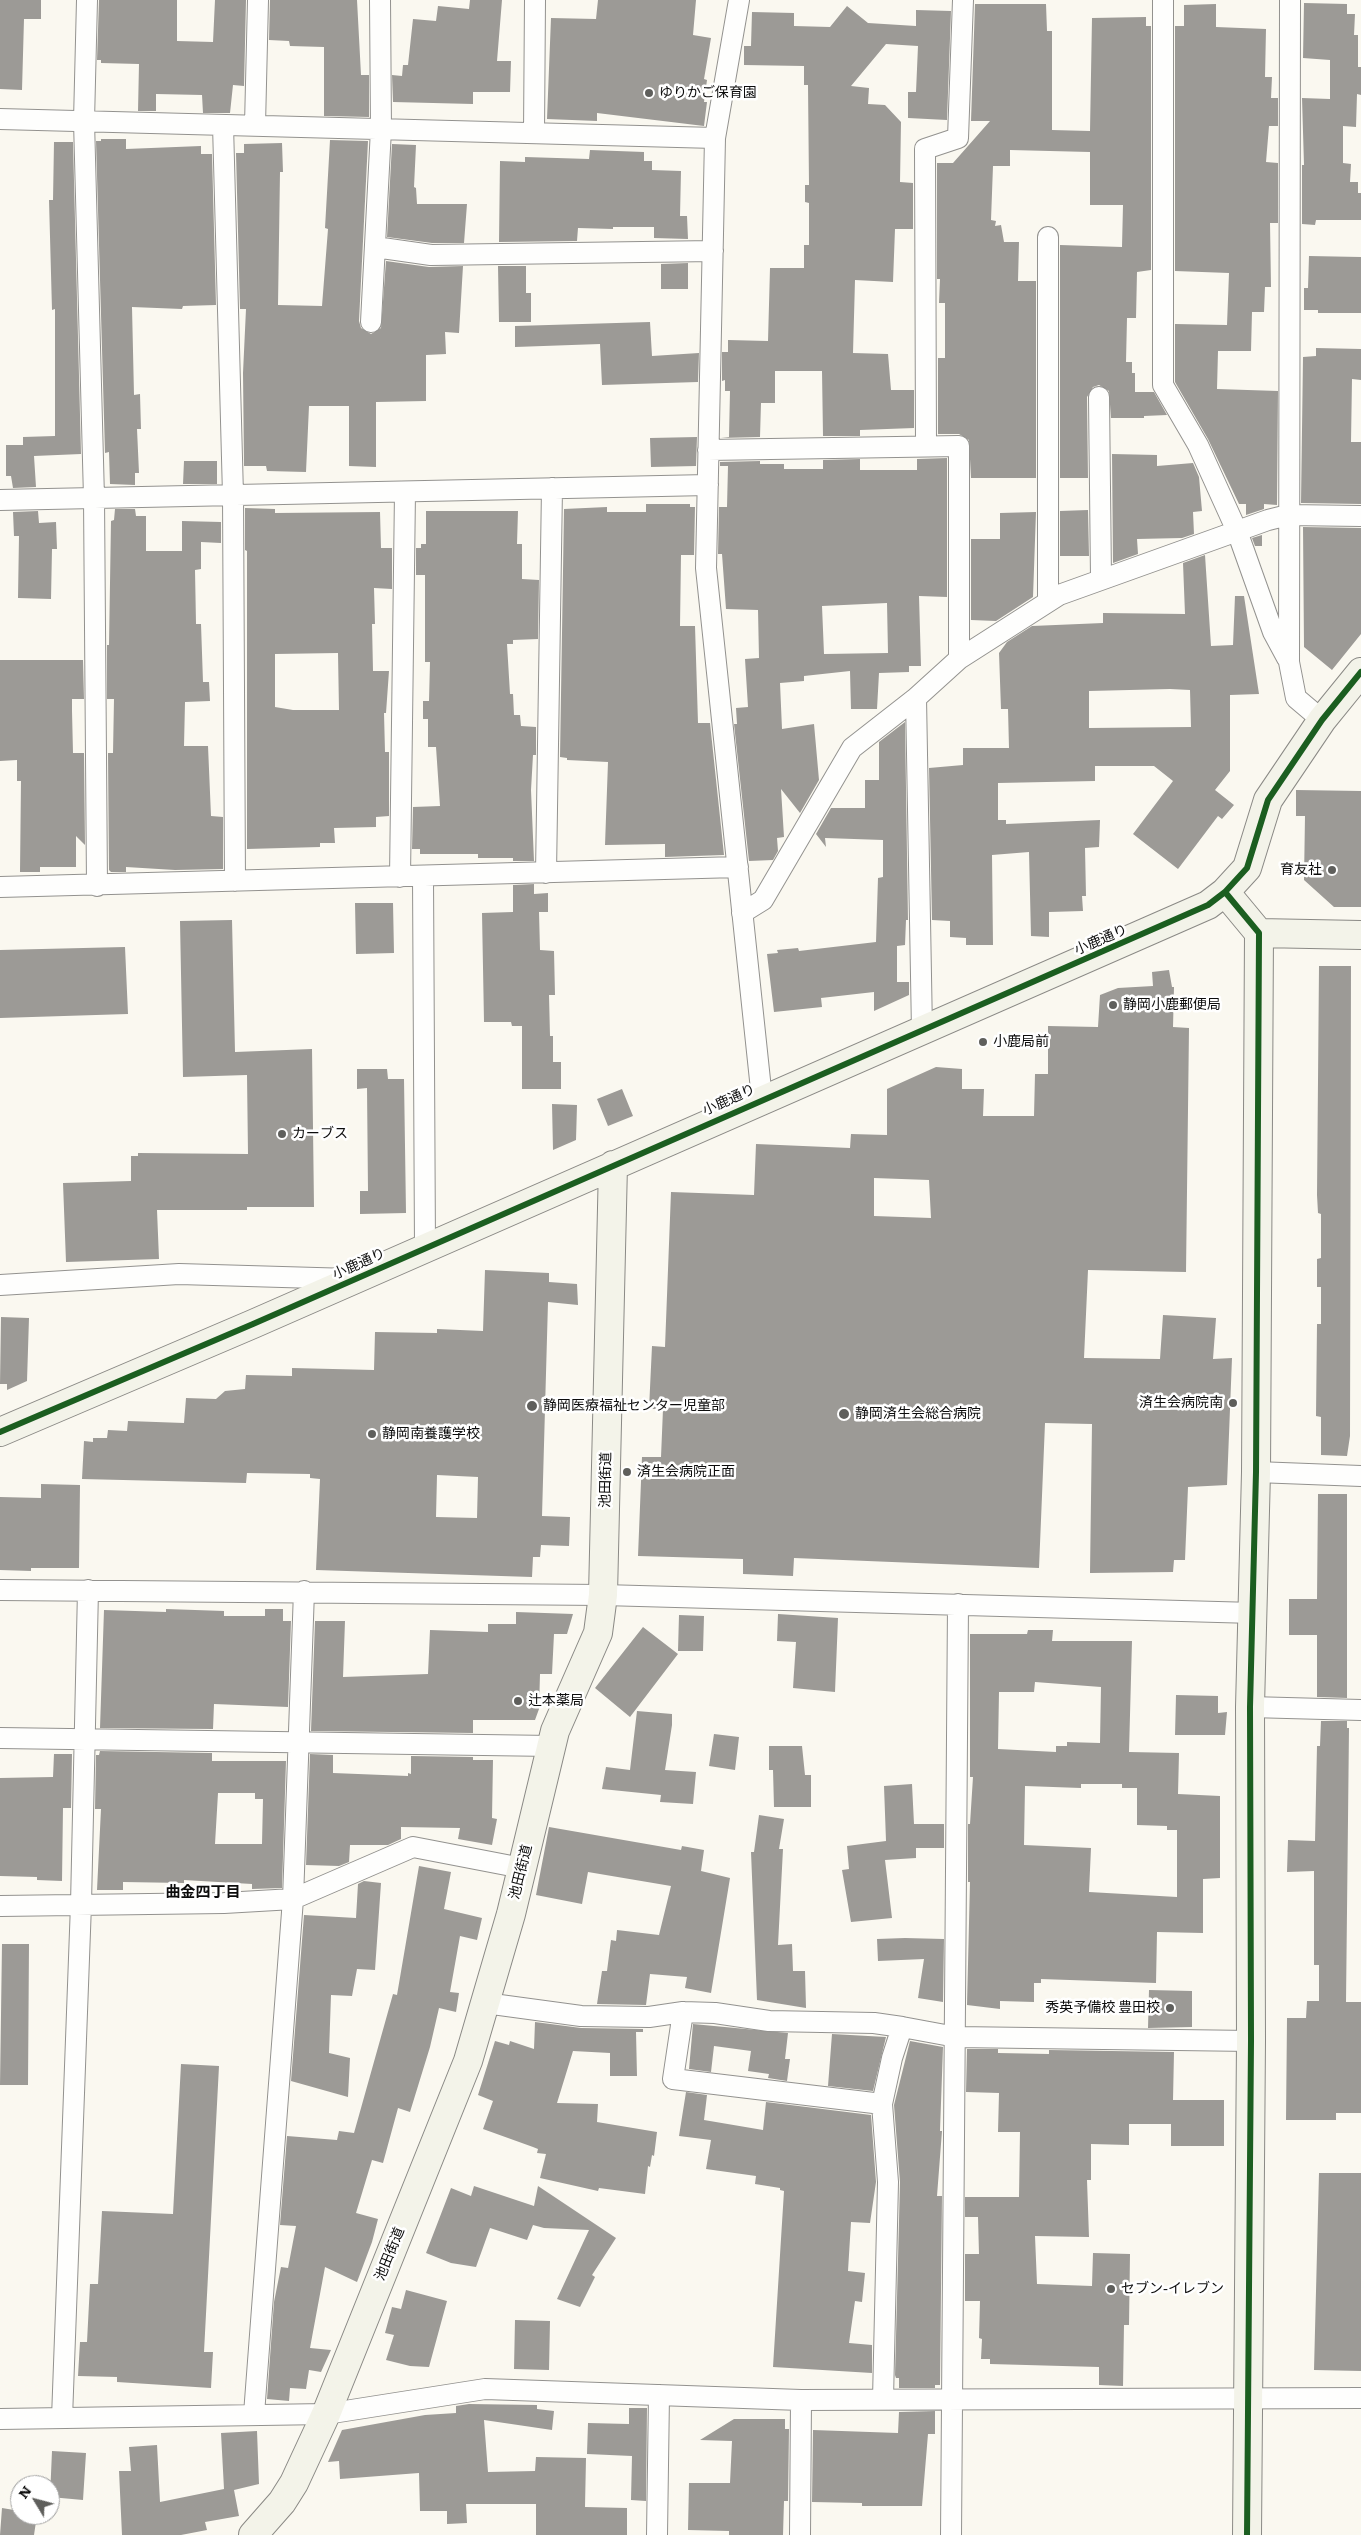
<!DOCTYPE html>
<html>
<head>
<meta charset="utf-8">
<style>
	body { margin:0 }
	#map { position:relative; width:1361px; height:2535px; overflow:hidden; background:#faf8f0; font-family:Literata,serif }
	canvas { display:block }
	.north { position:absolute; left:10px; top:2475px; width:50px; height:50px; box-sizing:border-box; background:#fff; border:1px solid #9e9e9e; border-radius:50%; rotate:307deg; font-size:14px; font-weight:700; line-height:20px; text-align:center; color:#0c0c0c }
	.north::after { content:''; display:block; margin:auto; width:18px; height:22px; background:#5f5f5c; clip-path:polygon(50% 0,100% 100%,50% 72%,0 100%) }
</style>
</head>
<body>
<div id="map">
<canvas width="1361" height="2535"></canvas>
<div class="north">N</div>
</div>
<script>
const g = document.querySelector('canvas').getContext('2d');
g.lineJoin = 'round';
function paint(path, color) { g.fillStyle = color; g.fill(path, 'evenodd'); }
const poly = rows => new Path2D(rows.map(r => 'M' + r).join(''));
function trace(path, color, width, dash) { g.strokeStyle = color; g.lineWidth = width; g.lineCap = dash ? 'butt' : 'round'; g.setLineDash(dash || []); g.stroke(path); }
function drawText(font, color, halo, rows, align = 'center') {
  g.font = font + ' Literata,"Noto Sans JP",serif'; g.lineWidth = 5; g.setLineDash([]); g.textBaseline = 'middle'; g.strokeStyle = halo; g.fillStyle = color; for (const [text, x, y, turn = 0] of rows) {
    g.save(); g.translate(x, y); g.rotate((+turn || 0) * Math.PI / 180); g.textAlign = isNaN(turn) ? turn : align; if (halo) g.strokeText(text, 0, 0); g.fillText(text, 0, 0); g.restore();
  }
}
const building = poly([
	[0,0,41,0,41,19,24,19,22,90,0,89],
	[99,0,177,0,177,41,213,42,215,0,246,0,244,86,233,85,230,113,203,113,202,95,156,94,156,111,138,111,139,64,101,63,101,60,97,60],
	[270,0,357,0,361,75,369,75,369,117,324,116,324,47,290,46,289,41,269,40],
	[470,0,502,0,497,61,511,61,510,92,473,92,473,104,393,102,392,75,402,76,403,65,408,65,413,19,436,21,438,6,469,9],
	[598,0,696,0,693,35,711,38,704,79,707,80,704,102,707,102,704,126,597,113,597,121,547,119,551,18,596,19],
	[1304,3,1347,4,1347,14,1355,14,1354,35,1358,35,1358,67,1361,67,1361,95,1357,94,1356,127,1343,126,1343,163,1351,164,1350,182,1358,182,1358,193,1361,193,1361,220,1316,220,1315,225,1302,224,1302,165,1304,165,1302,98,1330,99,1330,60,1303,58],
	[975,4,1046,4,1047,31,1052,31,1052,130,1090,131,1092,18,1146,17,1146,26,1151,26,1151,270,1137,272,1136,318,1127,318,1126,362,1132,362,1132,373,1135,373,1135,392,1154,392,1167,415,1144,416,1144,418,1111,418,1109,391,1099,385,1093,387,1087,397,1088,478,1060,478,1060,245,1122,247,1123,205,1090,205,1090,152,1010,150,1010,166,993,166,991,220,996,221,995,226,1001,225,1004,242,1019,242,1018,281,1036,281,1036,478,971,478,969,440,959,434,938,434,938,358,945,358,945,303,939,303,940,279,937,279,937,163,953,163,990,121,971,121],
	[1216,4,1216,27,1266,29,1265,77,1272,77,1271,98,1278,98,1278,126,1269,126,1266,162,1278,163,1278,223,1270,223,1271,287,1265,287,1264,312,1252,312,1251,351,1218,351,1217,389,1278,391,1277,505,1264,504,1264,509,1246,515,1246,504,1239,504,1208,439,1175,382,1175,324,1227,325,1229,273,1175,271,1175,26,1184,26,1184,5],
	[847,6,868,23,916,26,916,10,951,11,947,120,908,118,908,92,916,92,918,46,886,44,851,86,869,88,868,104,885,105,901,122,900,182,913,183,913,229,895,229,893,282,855,280,853,353,888,354,891,390,914,390,914,428,860,430,860,436,823,436,822,371,775,371,775,403,761,403,760,437,721,438,729,437,730,391,725,391,725,380,722,381,722,352,728,352,728,340,768,341,770,268,804,268,804,245,809,245,809,203,805,202,805,185,809,185,808,85,804,85,804,66,744,65,744,46,751,46,752,12,794,13,794,26,830,27],
	[101,139,126,139,126,149,201,146,201,154,212,154,216,305,183,306,182,309,132,307,134,395,140,394,141,429,137,429,139,473,135,473,135,485,110,484,109,452,105,453,96,141,101,141],
	[330,140,368,141,359,321,361,328,371,334,381,328,386,261,429,267,463,266,459,333,445,332,446,354,426,355,426,401,376,402,376,467,349,466,349,406,309,406,306,472,267,471,266,466,244,466,243,373,246,309,240,309,236,153,244,153,244,144,282,143,283,172,280,172,278,305,322,306,328,229,325,228],
	[54,142,73,142,81,454,34,456,36,487,13,488,11,476,6,476,6,445,23,445,23,437,55,436,55,309,52,310,49,200,53,200],
	[392,144,416,145,414,187,416,188,417,204,467,204,464,243,432,243,387,237],
	[590,150,644,152,644,161,652,161,652,170,681,171,680,216,687,216,688,239,654,238,654,227,613,227,613,229,578,228,577,241,499,242,500,161,525,162,525,157,589,159],
	[1309,256,1361,257,1361,313,1318,313,1318,310,1304,310,1304,288,1308,288],
	[688,263,688,289,661,289,661,264],
	[498,266,526,266,526,293,531,293,531,322,499,322],
	[650,322,652,356,699,353,698,382,602,385,600,344,515,347,515,326],
	[1316,348,1361,349,1361,380,1352,379,1351,442,1361,442,1361,504,1301,503,1303,357,1316,356],
	[697,437,696,466,651,467,650,438],
	[1112,454,1157,455,1157,466,1193,463,1199,477,1202,511,1193,512,1194,534,1182,538,1137,539,1138,554,1113,563],
	[947,458,947,597,919,596,921,666,909,666,909,672,879,673,877,709,851,709,850,671,804,676,804,681,780,683,782,729,814,724,819,780,800,813,781,789,784,837,777,838,778,851,773,860,749,861,734,724,737,724,736,708,748,707,745,659,759,658,758,610,726,609,722,554,718,554,719,507,727,507,728,466,720,466,720,462,760,461,760,464,784,464,784,469,823,469,823,460,860,459,860,470,917,470,917,459],
	[887,603,888,653,824,654,822,606],
	[184,461,217,461,217,484,183,484],
	[646,504,690,504,690,507,695,507,694,555,681,555,680,626,695,626,698,723,710,723,724,855,665,857,665,844,605,845,608,762,567,760,567,758,560,757,564,509,607,507,607,512,646,512],
	[245,508,275,509,275,513,380,512,381,548,392,548,392,589,374,588,375,624,372,624,373,671,389,671,386,713,384,713,385,752,389,752,389,816,376,817,376,827,334,828,335,843,320,843,320,847,247,849,247,551,245,550],
	[338,653,339,710,293,710,275,707,275,654],
	[115,509,135,509,136,516,146,516,146,551,182,551,182,521,221,522,221,543,201,542,201,569,195,570,196,624,201,624,203,682,209,682,210,701,185,702,184,746,208,746,211,816,223,817,223,869,175,870,126,867,126,872,111,872,109,870,108,753,113,753,114,699,107,699,107,645,109,645,111,521,114,520],
	[1088,510,1089,556,1060,556,1060,511],
	[38,511,39,523,56,522,57,549,52,549,51,599,18,598,19,536,14,536,13,512],
	[426,511,518,511,517,544,522,544,522,579,539,580,538,639,513,640,513,644,507,644,510,694,513,694,514,715,520,715,521,726,536,727,536,755,533,755,531,790,534,861,513,861,513,858,478,858,478,854,420,854,420,849,412,849,413,807,440,806,436,747,428,747,428,719,423,719,423,701,429,701,430,662,425,662,425,575,416,575,416,548,421,548,421,544,426,544],
	[1036,512,1033,597,996,621,971,620,971,539,1000,539,1000,513],
	[1303,527,1361,528,1361,634,1332,670,1304,647],
	[1262,535,1262,546,1255,546,1252,538],
	[1205,555,1211,646,1233,645,1235,596,1244,596,1259,694,1230,695,1230,771,1215,790,1234,805,1222,819,1218,816,1178,869,1133,834,1173,781,1154,766,1095,766,1095,781,998,783,998,820,1006,820,1006,824,1100,820,1099,847,1085,848,1086,896,1082,896,1083,911,1049,912,1049,937,1031,936,1029,852,992,855,993,945,966,945,966,938,950,937,950,921,932,920,929,768,963,765,963,748,1009,748,1008,709,1001,709,999,653,1007,642,1032,626,1103,623,1103,613,1185,614,1183,563],
	[1170,689,1190,690,1191,727,1089,728,1089,691],
	[0,660,83,660,84,699,72,699,72,711,73,753,84,753,85,845,76,836,76,867,40,867,40,872,20,872,21,781,17,781,17,760,0,761],
	[905,722,908,920,906,920,905,945,897,946,897,982,909,982,909,995,874,1011,874,992,821,998,822,1007,774,1012,767,954,778,953,777,950,798,948,799,951,876,942,878,878,883,877,883,840,825,838,826,847,816,834,831,808,865,808,865,780,879,780,879,742],
	[1296,790,1361,791,1361,907,1334,907,1304,880,1305,816,1296,816],
	[534,884,534,894,548,893,548,912,539,912,540,950,554,951,555,995,549,995,550,1036,553,1036,553,1062,561,1062,561,1089,522,1089,522,1026,512,1026,511,1022,484,1022,482,913,513,912,513,885],
	[355,903,393,903,394,953,356,954],
	[232,920,235,1052,312,1049,314,1207,247,1207,247,1210,157,1210,159,1259,66,1262,63,1183,131,1181,131,1156,138,1156,138,1153,248,1154,247,1075,183,1077,180,921],
	[125,947,128,1014,0,1018,0,950],
	[1319,966,1351,966,1350,1436,1347,1456,1321,1455,1321,1417,1316,1416,1317,1324,1321,1324,1321,1287,1317,1287,1317,1259,1321,1258,1321,1214,1318,1213,1317,1195],
	[1169,970,1172,987,1174,987,1173,1027,1189,1028,1186,1272,1088,1270,1084,1358,1160,1359,1163,1315,1216,1318,1213,1359,1232,1358,1227,1485,1188,1487,1185,1560,1174,1560,1173,1572,1090,1573,1092,1424,1045,1423,1039,1568,794,1558,793,1576,743,1574,743,1559,638,1556,642,1457,661,1457,663,1409,649,1409,652,1346,665,1347,671,1192,754,1195,756,1144,850,1148,851,1134,887,1135,887,1089,936,1067,962,1069,962,1089,984,1089,983,1116,1034,1116,1035,1074,1048,1074,1048,1026,1098,1027,1100,995,1118,988,1153,986,1152,972],
	[874,1178,929,1180,931,1218,874,1216],
	[357,1069,387,1069,388,1079,404,1079,406,1213,360,1214,360,1191,368,1191,367,1088,357,1089],
	[622,1089,633,1116,608,1126,597,1099],
	[552,1104,577,1105,576,1140,553,1150],
	[485,1270,549,1273,549,1282,577,1284,578,1305,548,1302,542,1516,570,1517,569,1546,541,1545,540,1557,533,1557,532,1577,316,1570,320,1479,310,1478,310,1474,247,1473,246,1483,82,1479,84,1441,93,1442,93,1438,107,1438,108,1430,127,1431,128,1421,184,1423,186,1398,216,1399,225,1391,245,1389,246,1375,292,1376,292,1368,374,1370,375,1332,437,1333,437,1329,483,1331],
	[437,1475,478,1477,477,1518,436,1517],
	[1,1317,29,1318,27,1381,7,1390,7,1384,0,1384],
	[41,1484,80,1485,79,1568,31,1568,31,1571,0,1570,0,1497,41,1498],
	[1318,1494,1347,1494,1347,1698,1317,1697,1317,1635,1289,1635,1289,1599,1317,1599],
	[166,1609,224,1611,224,1616,265,1616,265,1609,283,1609,283,1621,291,1621,288,1707,214,1704,213,1729,100,1728,104,1610,166,1612],
	[516,1612,573,1614,567,1634,554,1634,552,1674,540,1674,539,1709,535,1720,473,1720,473,1733,311,1731,315,1621,345,1621,343,1677,428,1674,430,1630,488,1632,488,1624,516,1624],
	[778,1614,838,1618,835,1692,793,1688,796,1642,777,1641],
	[679,1615,704,1616,703,1651,678,1651],
	[643,1627,678,1654,630,1717,595,1688],
	[1028,1630,1053,1630,1052,1641,1132,1641,1129,1752,1179,1753,1178,1794,1220,1796,1220,1878,1203,1879,1203,1933,1157,1932,1156,1983,1041,1979,1041,1983,1034,1983,1034,2002,1000,2001,1000,2009,967,2005,970,1882,968,1882,968,1824,970,1824,973,1777,970,1777,970,1634,1027,1634],
	[1035,1682,1101,1687,1100,1743,1067,1742,1067,1746,1056,1746,1056,1752,998,1749,999,1692,1034,1692],
	[1081,1784,1122,1784,1122,1788,1137,1788,1137,1825,1167,1826,1167,1830,1177,1830,1177,1897,1089,1892,1091,1848,1024,1845,1025,1786,1081,1788],
	[1176,1695,1218,1696,1218,1713,1227,1712,1225,1735,1175,1735],
	[637,1711,672,1714,672,1725,665,1770,696,1772,693,1804,660,1802,661,1795,602,1789,606,1767,630,1770],
	[1321,1721,1347,1721,1347,1728,1349,1728,1346,2002,1361,2002,1361,2113,1336,2113,1336,2120,1286,2120,1287,2018,1306,2018,1307,2001,1319,2001,1319,1965,1314,1965,1314,1871,1287,1872,1288,1840,1315,1841,1317,1746,1320,1746],
	[714,1734,739,1737,735,1770,709,1766],
	[769,1746,802,1746,805,1775,811,1775,811,1807,774,1807,773,1770,769,1770],
	[100,1751,212,1753,212,1761,286,1761,282,1888,252,1889,252,1884,184,1880,184,1883,123,1882,123,1890,97,1890,101,1809,95,1809,96,1755,99,1755],
	[218,1793,255,1793,255,1799,263,1799,262,1844,215,1844],
	[54,1754,72,1754,71,1808,63,1808,62,1881,37,1880,37,1877,0,1876,0,1778,53,1777],
	[310,1754,333,1755,333,1773,408,1776,408,1773,411,1774,411,1756,473,1757,473,1760,493,1760,492,1818,497,1819,492,1845,458,1839,460,1828,401,1827,401,1839,388,1845,350,1845,349,1862,339,1866,306,1865],
	[912,1784,914,1824,944,1824,944,1848,916,1848,916,1858,885,1860,892,1918,851,1922,842,1870,849,1869,847,1846,886,1841,884,1786],
	[759,1815,784,1819,779,1849,783,1849,778,1945,792,1944,793,1971,805,1971,806,2008,757,2000,751,1852,754,1852],
	[549,1827,681,1850,682,1846,704,1850,701,1871,730,1878,711,1993,685,1988,687,1977,650,1974,646,2005,597,2004,602,1971,607,1971,611,1940,616,1941,617,1930,659,1935,671,1886,588,1872,582,1904,536,1895],
	[419,1866,451,1872,444,1909,482,1918,477,1940,460,1936,450,1992,459,1993,456,2012,439,2008,430,2047,410,2112,398,2108,383,2163,372,2160,356,2213,378,2219,372,2242,357,2282,325,2267,310,2348,331,2350,321,2372,309,2370,306,2389,290,2388,289,2401,267,2399,274,2302,281,2267,288,2268,296,2226,280,2225,287,2136,337,2140,339,2131,354,2133,393,1994,397,1995],
	[364,1881,381,1883,375,1970,357,1969,352,1996,331,1995,329,2053,350,2058,348,2097,291,2081,304,1915,356,1918,358,1884],
	[905,1938,944,1939,943,2002,918,1998,924,1959,878,1961,877,1939],
	[2,1944,29,1944,28,2085,0,2085],
	[1149,1990,1192,1991,1192,2027,1148,2028],
	[535,2022,581,2028,643,2029,643,2032,636,2032,637,2076,610,2076,610,2053,573,2051,557,2103,598,2104,597,2122,657,2132,654,2156,652,2155,650,2167,648,2166,645,2194,599,2188,598,2191,540,2178,546,2154,537,2153,538,2149,533,2147,483,2129,493,2101,478,2095,495,2041,509,2045,510,2041,534,2049],
	[693,2024,788,2033,785,2059,790,2059,787,2081,768,2078,769,2074,748,2071,751,2051,714,2046,711,2072,689,2069],
	[832,2034,886,2037,873,2091,828,2086],
	[910,2041,943,2047,940,2131,942,2131,937,2196,942,2196,940,2385,935,2385,935,2388,899,2388,899,2378,896,2378,895,2375,900,2182,894,2105],
	[967,2049,998,2049,998,2053,1049,2054,1049,2050,1174,2052,1173,2100,1224,2100,1224,2146,1171,2146,1171,2124,1129,2124,1129,2145,1091,2144,1091,2180,1087,2180,1089,2237,1035,2236,1037,2284,1092,2286,1093,2253,1130,2254,1129,2325,1124,2325,1123,2386,1099,2385,1099,2367,990,2364,990,2359,981,2359,982,2339,979,2338,980,2301,965,2301,965,2254,979,2254,978,2217,965,2217,965,2197,1019,2197,1020,2132,998,2132,999,2093,966,2092],
	[181,2064,219,2066,204,2352,213,2352,211,2388,117,2382,117,2377,78,2376,80,2342,87,2342,90,2284,98,2284,102,2211,173,2214],
	[686,2092,707,2095,704,2120,763,2130,766,2102,871,2115,876,2182,870,2223,851,2222,848,2271,865,2273,862,2302,855,2301,849,2343,872,2345,872,2373,773,2367,784,2191,780,2190,780,2188,755,2184,756,2176,706,2169,711,2140,679,2136],
	[1319,2173,1361,2173,1361,2371,1314,2370],
	[474,2186,534,2206,538,2186,616,2238,592,2275,595,2277,580,2307,557,2299,589,2230,544,2228,533,2225,527,2240,490,2228,476,2267,451,2263,426,2253,451,2188,471,2196],
	[406,2290,447,2301,429,2367,410,2366,386,2360,394,2335,385,2333,392,2307,401,2309],
	[515,2320,550,2321,549,2370,514,2369],
	[469,2404,537,2405,537,2409,554,2411,552,2430,484,2420,488,2472,535,2471,536,2457,586,2458,585,2507,627,2508,627,2535,536,2535,536,2504,466,2504,467,2523,447,2524,447,2511,420,2511,419,2473,340,2479,339,2461,328,2462,342,2430,425,2415,456,2413,456,2406],
	[629,2408,647,2408,646,2501,631,2500,632,2456,587,2454,588,2423,629,2424],
	[935,2411,935,2434,928,2434,922,2506,862,2506,862,2503,812,2502,813,2430,898,2433,899,2412],
	[734,2419,785,2419,785,2429,789,2429,788,2501,784,2501,783,2535,729,2535,729,2531,688,2530,689,2483,730,2483,732,2441,700,2440],
	[257,2431,259,2484,234,2490,239,2516,205,2522,207,2530,181,2535,122,2535,119,2471,131,2471,129,2447,157,2445,160,2502,224,2489,221,2433],
	[52,2451,86,2453,83,2500,50,2497],
	[2,2508,20,2511,20,2515,37,2515,34,2535,0,2535]
]);
const street = poly([
	[87,0,84,121,94,498,97,886],
	[739,0,715,138,706,568,762,1099],
	[1163,0,1163,385,1198,445,1237,531,1273,632,1287,658],
	[1290,0,1289,662,1296,698,1322,720],
	[0,119,715,138],
	[223,125,233,495,235,881],
	[255,125,258,0],
	[534,133,535,0],
	[1048,237,1048,602],
	[375,247,431,255,713,251],
	[371,322,381,129,380,0],
	[1099,397,1101,579],
	[926,445,925,149,958,138,963,0],
	[708,450,959,446,959,659],
	[0,500,708,485],
	[916,698,922,1031],
	[546,873,552,488],
	[400,877,405,492],
	[423,877,425,1248],
	[0,887,738,867],
	[742,913,763,900,852,748,916,698,959,659,1059,595,1268,520,1288,515,1361,516],
	[0,1285,179,1274,351,1279],
	[1256,1472,1361,1476],
	[0,1590,603,1595,1254,1613],
	[1250,1707,1361,1710],
	[0,1738,552,1746],
	[0,1906,224,1903,293,1899,413,1847,522,1868],
	[485,2003,581,2016,649,2017,683,2012,715,2013,769,2021,874,2023,902,2027],
	[683,2012,673,2079,882,2104],
	[883,2399,888,2182,882,2104,892,2058,902,2027,956,2037,1251,2041],
	[254,2414,293,1899,304,1591],
	[62,2418,81,1904,88,1590],
	[0,2419,326,2414,485,2389,801,2400,1361,2398],
	[657,2535,659,2395],
	[800,2535,801,2400],
	[951,2535,958,1604]
]);
const secondary = poly([
	[1225,892,1259,933,1256,1472,1250,1707,1251,2041,1247,2535],
	[1259,933,1361,935],
	[0,1432,253,1324,1208,905,1225,892,1247,868,1268,800,1322,720,1361,672],
	[253,2535,282,2502,294,2483,326,2414,468,2061,511,1914,555,1731,598,1633,603,1595,613,1165]
]);
const cycleway = poly([
	[1225,892,1259,933,1256,1472,1250,1707,1251,2041,1247,2535],
	[0,1432,253,1324,1208,905,1225,892,1247,868,1268,800,1322,720,1361,672]
]);
const markers = [
	[649,93,5,"#5f5f5c"],
	[1332,870,5,"#5f5f5c"],
	[1113,1005,5,"#5f5f5c"],
	[983,1042,5,"#5f5f5c"],
	[282,1134,5,"#5f5f5c"],
	[1233,1403,5,"#5f5f5c"],
	[532,1406,6,"#5f5f5c"],
	[844,1414,6,"#5f5f5c"],
	[372,1434,5,"#5f5f5c"],
	[627,1472,5,"#5f5f5c"],
	[518,1701,5,"#5f5f5c"],
	[1170,2008,5,"#5f5f5c"],
	[1111,2289,5,"#5f5f5c"]
];
const poiNames = [
	["ゆりかご保育園",659,93],
	["育友社",1322,870,"right"],
	["静岡小鹿郵便局",1123,1005],
	["小鹿局前",993,1042],
	["カーブス",292,1134],
	["済生会病院南",1223,1403,"right"],
	["静岡医療福祉センター児童部",543,1406],
	["静岡済生会総合病院",855,1414],
	["静岡南養護学校",382,1434],
	["済生会病院正面",637,1472],
	["辻本薬局",528,1701],
	["秀英予備校 豊田校",1160,2008,"right"],
	["セブン-イレブン",1121,2289]
];
const streetNames = [
	["小鹿通り",1101,940,-23],
	["小鹿通り",729,1100,-24],
	["小鹿通り",359,1264,-24],
	["池田街道",606,1480,-89],
	["池田街道",521,1872,-76],
	["池田街道",390,2254,-68]
];
const neighbourhoodNames = [
	["曲金四丁目",203,1893]
];
paint(building, '#9c9a96');
trace(street, '#93928f', 22);
trace(secondary, '#8a8985', 30);
trace(street, '#fefefd', 20);
trace(secondary, '#f3f3e9', 28);
trace(cycleway, '#1b5e20', 6);
for (const [x, y, r, color] of markers) { const dot = new Path2D(); dot.arc(x, y, r, 0, 2 * Math.PI); g.fillStyle = color; g.fill(dot); trace(dot, '#fff', 2); }
drawText('14px', '#0c0c0c', '#fff', poiNames, 'left');
drawText('14px', '#0c0c0c', '#fff', streetNames);
drawText('bold 15px', '#0c0c0c', '#fff', neighbourhoodNames);
</script>
</body>
</html>
